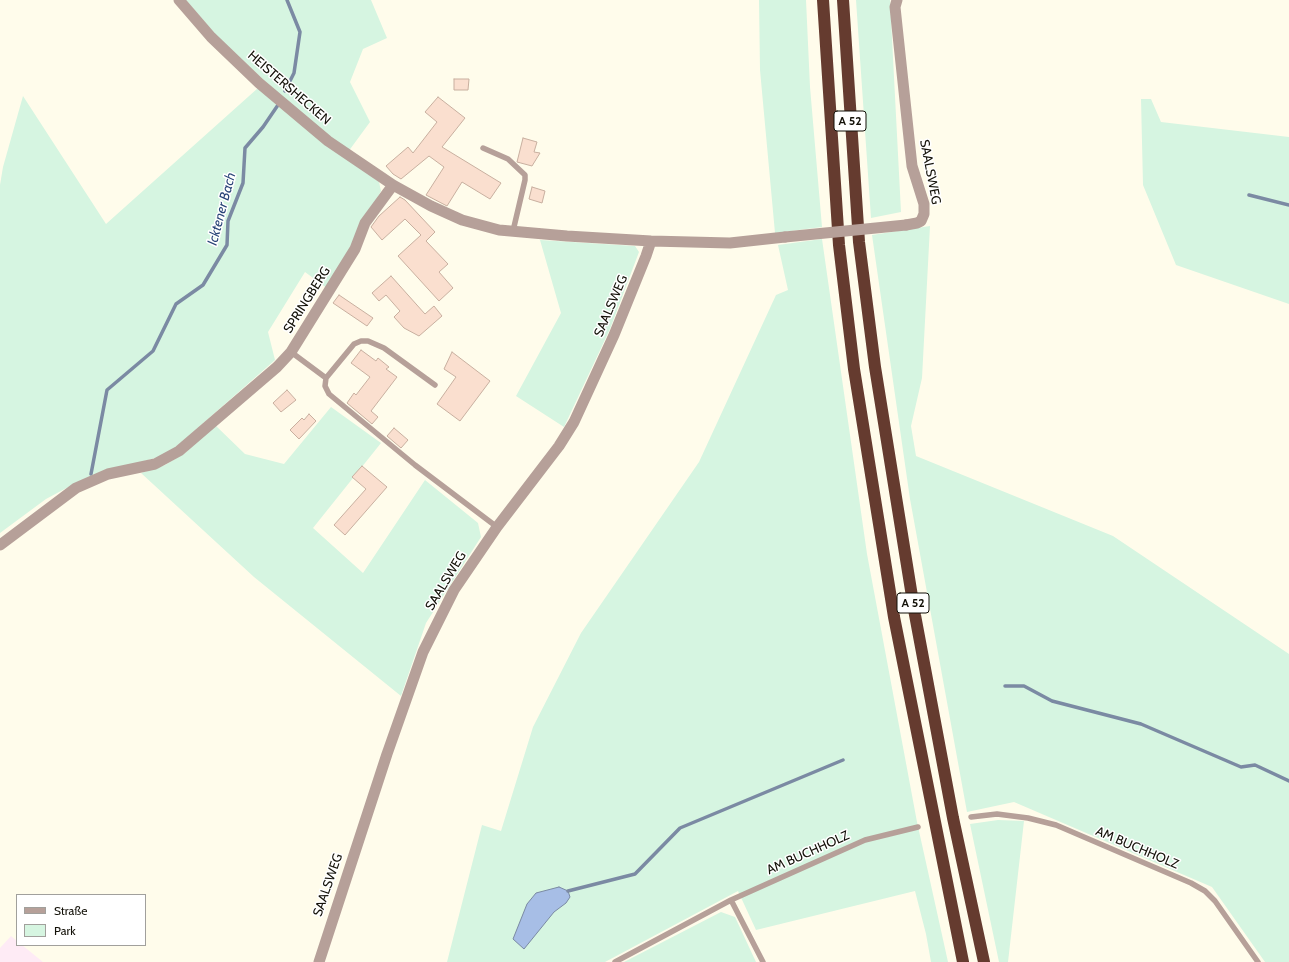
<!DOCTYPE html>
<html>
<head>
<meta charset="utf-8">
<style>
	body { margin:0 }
	#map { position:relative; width:1289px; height:962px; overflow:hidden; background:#fffceb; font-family:Cabin,sans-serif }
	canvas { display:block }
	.legend { position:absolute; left:16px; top:894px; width:130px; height:52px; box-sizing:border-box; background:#fff; border:1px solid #a1a09c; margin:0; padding:5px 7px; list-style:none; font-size:12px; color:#131108 }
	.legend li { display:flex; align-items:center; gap:8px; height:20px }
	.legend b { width:20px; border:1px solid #a1a09c }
</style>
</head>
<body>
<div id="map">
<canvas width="1289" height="962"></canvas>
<ul class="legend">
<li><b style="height:5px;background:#b6a099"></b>Straße</li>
<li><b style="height:11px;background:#d6f5e1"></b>Park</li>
</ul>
</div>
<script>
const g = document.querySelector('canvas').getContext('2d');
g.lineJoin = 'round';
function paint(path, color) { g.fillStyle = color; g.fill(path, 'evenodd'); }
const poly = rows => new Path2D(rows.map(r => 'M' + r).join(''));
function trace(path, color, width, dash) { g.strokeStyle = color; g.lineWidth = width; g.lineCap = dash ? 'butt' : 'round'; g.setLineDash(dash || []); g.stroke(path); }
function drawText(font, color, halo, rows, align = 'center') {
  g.font = font + ' Cabin,sans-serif'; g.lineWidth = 3; g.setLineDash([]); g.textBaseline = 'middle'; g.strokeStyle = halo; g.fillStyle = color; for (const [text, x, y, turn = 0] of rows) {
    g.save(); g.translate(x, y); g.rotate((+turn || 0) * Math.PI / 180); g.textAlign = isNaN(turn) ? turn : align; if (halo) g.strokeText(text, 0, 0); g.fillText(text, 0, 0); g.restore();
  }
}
const commercial = poly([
	[11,936,17,941,17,945,22,945,43,962,0,962,0,948]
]);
const green = poly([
	[186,0,371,0,387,38,363,49,350,82,370,122,348,152,268,84,216,35],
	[759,0,806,0,810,87,822,227,775,233,760,70],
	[856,0,890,0,901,212,871,218],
	[258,88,379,182,381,191,328,289,305,272,268,332,275,360,176,447,159,457,107,471,74,484,46,499,0,533,0,185,3,167,23,96,106,224],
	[1141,99,1151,99,1161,122,1289,137,1289,304,1176,265,1143,185],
	[930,226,922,378,911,426,916,456,1113,536,1289,654,1289,962,1265,962,1212,887,1014,802,967,812,910,499,872,235],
	[822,239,867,554,917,822,948,962,931,962,926,934,915,891,756,930,738,891,605,962,447,962,482,825,501,831,533,727,581,633,699,462,776,295,788,290,778,245],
	[540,240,635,246,639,252,610,329,564,427,516,396,561,313],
	[331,407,381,443,313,528,363,573,425,480,478,523,481,537,426,623,401,696,254,577,141,473,165,465,185,453,215,425,245,454,284,464],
	[998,820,1024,821,1008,962,999,962,970,824],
	[721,912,735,917,756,962,624,962]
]);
const water = poly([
	[559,887,568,891,570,897,566,903,554,912,524,949,513,939,527,904,536,893,559,887]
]);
const stream = poly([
	[285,91,294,73,300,32,287,0],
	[1249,195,1289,205],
	[91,474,107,390,153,351,176,304,203,285,227,245,228,221,243,183,245,148,263,127,278,105],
	[1005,686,1024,686,1052,701,1141,724,1241,767,1255,765,1289,781],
	[568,891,635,874,680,828,843,760]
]);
const building = poly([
	[454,79,469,79,468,90,454,90,454,79],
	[438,97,465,118,442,147,501,183,490,199,462,182,447,206,426,195,444,167,429,156,401,179,393,174,386,166,408,147,413,153,437,122,425,112,438,97],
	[523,138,537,142,534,152,540,153,532,166,517,162,523,138],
	[532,187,545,191,542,203,529,199,532,187],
	[400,197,405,200,435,232,426,241,448,264,439,272,453,288,439,301,398,256,421,235,405,219,382,240,371,227,379,216,400,197],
	[391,276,425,314,434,306,442,316,419,336,404,328,394,317,400,311,386,295,379,301,372,293,391,276],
	[339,295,373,318,367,326,333,303,339,295],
	[361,350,376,361,378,358,389,367,386,369,397,377,371,411,378,417,372,424,347,403,354,393,356,395,370,377,351,363,361,350],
	[452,352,490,381,460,421,437,404,456,377,444,369,452,352],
	[287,390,296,400,281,412,273,403,287,390],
	[309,414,316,421,299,439,290,430,302,418,304,420,309,414],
	[394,428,408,440,401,448,387,436,394,428],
	[362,466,387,487,345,535,334,525,366,489,352,477,362,466]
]);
const lane = poly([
	[483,148,508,159,525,175,525,180,513,231],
	[291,352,326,378,325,386,329,394,415,465,497,527],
	[326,378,354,344,361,341,368,341,384,348,435,385],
	[971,817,997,814,1028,818,1056,825,1191,883,1205,891,1215,901,1258,962],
	[731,900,763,962],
	[615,962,731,900,865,840,918,827]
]);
const street = poly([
	[179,0,211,37,259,83,328,141,393,185,431,206,462,220,499,230,567,236,651,241,730,243,785,237],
	[897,0,895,7,897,26,912,166,924,204,924,214,921,221,917,223,906,225],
	[0,545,76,488,108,474,155,464,179,451,277,367,291,352,355,249,365,223,393,185],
	[319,962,387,754,423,652,454,590,497,527,559,446,574,422,614,335,646,256,651,241]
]);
const highway = poly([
	[823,0,839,245,854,369,894,617,963,962],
	[843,0,859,242,875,367,915,615,953,818,984,962]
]);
const streetBridge = poly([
	[785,237,906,225]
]);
const shields = [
	[850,121,32],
	[913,603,32]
];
const shieldNames = [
	["A 52",850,121],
	["A 52",913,603]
];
const streetNames = [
	["HEISTERSHECKEN",289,88,41],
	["SAALSWEG",930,172,79],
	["SPRINGBERG",307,300,-58],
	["SAALSWEG",611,306,-67],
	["SAALSWEG",446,581,-59],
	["AM BUCHHOLZ",1137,848,23],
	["AM BUCHHOLZ",808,853,-24],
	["SAALSWEG",328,885,-71]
];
const waterNames = [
	["Icktener Bach",222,209,-75]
];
paint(commercial, '#feebf5');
paint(green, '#d6f5e1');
paint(water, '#a7bee6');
trace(water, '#7b8aa3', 1);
trace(stream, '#7b8aa3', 3.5);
paint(building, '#fadfcf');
trace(building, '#c8af9f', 1);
trace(lane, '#b6a099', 5.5);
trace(street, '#b6a099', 11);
trace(highway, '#653b2f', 12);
trace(streetBridge, '#b6a099', 11);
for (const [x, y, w] of shields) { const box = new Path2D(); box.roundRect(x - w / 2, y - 10, w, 20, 3); g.fillStyle = '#fff'; g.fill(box); trace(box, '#131108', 1); }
drawText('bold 12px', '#131108', null, shieldNames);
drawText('13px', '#131108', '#fff', streetNames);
drawText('italic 14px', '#294477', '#fff', waterNames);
</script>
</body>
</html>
